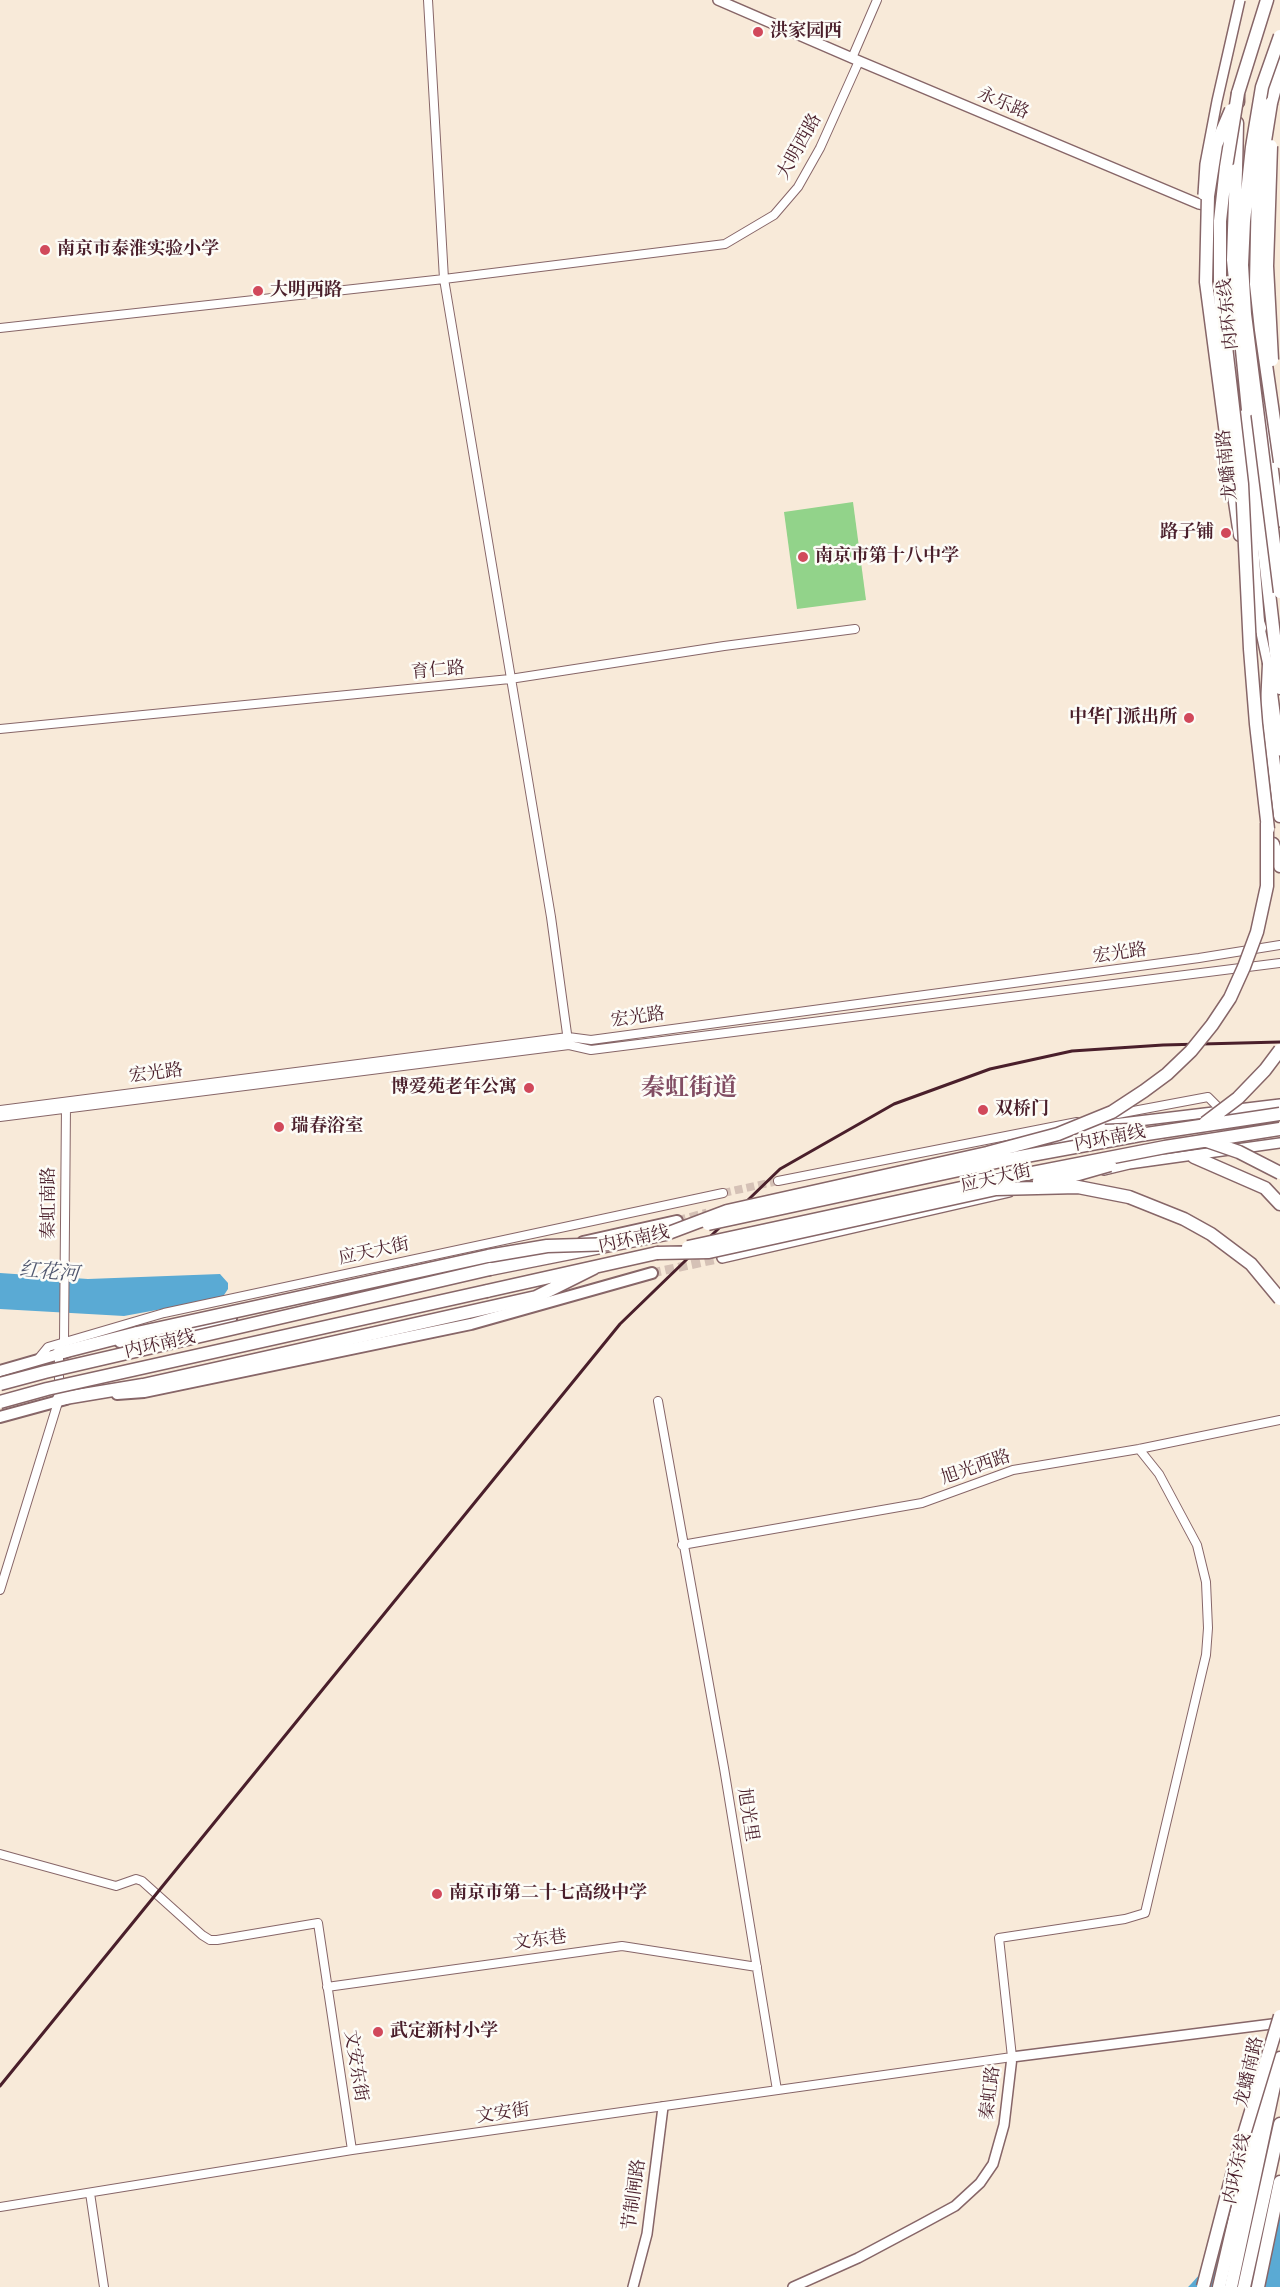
<!DOCTYPE html>
<html>
<head>
<meta charset="utf-8">
<style>
	body { margin:0 }
	canvas { display:block; background:#f8ead9 }
</style>
</head>
<body>
<canvas width="1280" height="2287"></canvas>
<script>
const g = document.querySelector('canvas').getContext('2d');
g.lineJoin = 'round';
function paint(path, color) { g.fillStyle = color; g.fill(path, 'evenodd'); }
const poly = rows => new Path2D(rows.map(r => 'M' + r).join(''));
function trace(path, color, width, dash) { g.strokeStyle = color; g.lineWidth = width; g.lineCap = dash ? 'butt' : 'round'; g.setLineDash(dash || []); g.stroke(path); }
function drawText(font, color, halo, rows, align = 'center') {
  g.font = font + ' "Libre Bodoni","Noto Serif SC",serif'; g.lineWidth = 5; g.setLineDash([]); g.textBaseline = 'middle'; g.strokeStyle = halo; g.fillStyle = color; for (const [text, x, y, turn = 0] of rows) {
    g.save(); g.translate(x, y); g.rotate((+turn || 0) * Math.PI / 180); g.textAlign = isNaN(turn) ? turn : align; if (halo) g.strokeText(text, 0, 0); g.fillText(text, 0, 0); g.restore();
  }
}
const green = poly([
	[853,502,866,600,797,609,784,512]
]);
const water = poly([
	[0,1273,88,1279,220,1274,228,1283,228,1289,222,1298,124,1316,0,1309],
	[1280,2185,1280,2287,1188,2287,1191,2284]
]);
const minorTunnel = poly([
	[723,1193,778,1181]
]);
const tertiaryTunnel = poly([
	[677,1221,707,1213],
	[652,1273,722,1258]
]);
const minor = poly([
	[428,0,444,279,551,917,568,1041],
	[852,58,877,0],
	[0,328,444,279,725,244,774,215,798,187,820,148,859,61],
	[0,729,510,679,724,646,855,629],
	[0,1110,568,1037,591,1040,1199,958,1280,945],
	[1112,1115,1208,1097,1221,1110],
	[0,1117,569,1045,591,1050,1280,963],
	[778,1181,1077,1122],
	[64,1341,66,1105],
	[39,1358,48,1347,164,1313,723,1193],
	[658,1401,724,1768,777,2090],
	[682,1545,922,1503,1013,1470,1139,1449,1280,1420],
	[0,1590,59,1399,59,1353],
	[0,1854,116,1886,136,1879,142,1881,202,1935,210,1940,217,1940,318,1923,352,2150],
	[327,1987,622,1946,757,1967],
	[90,2193,104,2287],
	[0,2207,352,2150,1012,2057,999,1938,1125,1919,1145,1913,1206,1655,1208,1628,1206,1582,1197,1545,1159,1474,1139,1449]
]);
const tertiary = poly([
	[718,0,859,61,1199,204,1227,210],
	[1251,210,1250,284,1254,332,1267,418,1280,522],
	[1225,240,1227,210],
	[1226,278,1250,500,1260,628,1269,670],
	[1272,689,1280,751],
	[1080,1128,1280,1104],
	[1104,1170,1129,1164,1280,1143],
	[722,1258,1009,1192],
	[633,2287,647,2234,663,2107],
	[793,2287,858,2258,920,2225,955,2206,980,2183,993,2164,1004,2125,1012,2057,1280,2023]
]);
const secondary = poly([
	[583,1242,677,1221],
	[401,1281,509,1258],
	[120,1342,231,1319],
	[0,1371,66,1352],
	[117,1394,144,1392,471,1324,652,1273],
	[0,1417,66,1399]
]);
const primary = poly([
	[1194,1157,1265,1188,1280,1204],
	[1219,2287,1271,2063],
	[1258,2287,1280,2182]
]);
const trunk = poly([
	[1238,102,1238,93,1267,0],
	[1271,103,1279,73,1280,45],
	[1236,170,1237,123],
	[1248,410,1280,688],
	[1234,495,1240,535],
	[1249,594,1260,628],
	[1269,664,1267,706,1280,816],
	[1273,844,1280,866],
	[1050,1140,1105,1131],
	[490,1269,666,1234],
	[487,1291,657,1253],
	[59,1353,137,1333],
	[59,1399,143,1385,536,1297,594,1268],
	[1231,2287,1280,2058],
	[1244,2287,1280,2124]
]);
const rail = poly([
	[0,2086,620,1324,780,1169,894,1104,990,1069,1072,1051,1163,1045,1280,1042]
]);
const tertiaryBridge = poly([
	[1203,195,1205,164,1217,101,1240,0]
]);
const trunkBridge = poly([
	[1280,36,1262,87,1252,147,1244,221,1242,265,1245,314,1280,592],
	[1238,93,1226,167,1220,221,1220,295,1242,484,1250,649,1256,724,1268,829],
	[1271,103,1258,185,1256,284,1261,330,1280,462],
	[1231,110,1216,145,1208,196,1206,282,1234,495],
	[1271,146,1267,266,1272,360],
	[1236,170,1233,260,1248,410],
	[1205,1123,1238,1098,1265,1070,1280,1050],
	[1105,1131,1131,1130],
	[1207,1141,1239,1152,1280,1173],
	[1039,1181,1075,1175,1110,1165],
	[708,1224,1015,1158,1140,1135,1280,1114],
	[666,1234,727,1211,987,1153,1058,1134,1112,1112,1144,1091,1167,1074,1191,1051,1212,1025,1230,998,1244,967,1257,932,1267,886,1267,823],
	[688,1247,1021,1175,1165,1147,1280,1129],
	[657,1253,709,1252,996,1189,1078,1187,1129,1197,1184,1219,1211,1234,1251,1264,1280,1299],
	[137,1333,488,1256,547,1246,615,1244],
	[0,1384,45,1372,490,1269],
	[0,1402,47,1389,487,1291],
	[1203,2287,1235,2164,1280,2016]
]);
const markers = [
	[758,32,6,"#d1495b"],
	[45,250,6,"#d1495b"],
	[258,291,6,"#d1495b"],
	[1226,533,6,"#d1495b"],
	[803,557,6,"#d1495b"],
	[1189,718,6,"#d1495b"],
	[529,1088,6,"#d1495b"],
	[983,1110,6,"#d1495b"],
	[279,1127,6,"#d1495b"],
	[437,1894,6,"#d1495b"],
	[378,2032,6,"#d1495b"]
];
const poiNames = [
	["洪家园西",770,32],
	["南京市泰淮实验小学",57,250],
	["大明西路",270,291],
	["路子铺",1214,533,"right"],
	["南京市第十八中学",815,557],
	["中华门派出所",1177,718,"right"],
	["博爱苑老年公寓",517,1088,"right"],
	["双桥门",995,1110],
	["瑞春浴室",291,1127],
	["南京市第二十七高级中学",449,1894],
	["武定新村小学",390,2032]
];
const streetNames = [
	["永乐路",1003,104,23],
	["大明西路",800,147,-61],
	["内环东线",1229,314,-96],
	["龙蟠南路",1228,465,-96],
	["育仁路",438,671,-5],
	["宏光路",1120,954,-8],
	["宏光路",638,1018,-8],
	["宏光路",156,1074,-7],
	["内环南线",1110,1139,-11],
	["应天大街",996,1179,-13],
	["秦虹南路",50,1203,-90],
	["内环南线",634,1240,-12],
	["应天大街",374,1252,-12],
	["内环南线",160,1345,-13],
	["旭光西路",976,1468,-19],
	["旭光里",747,1815,81],
	["文东巷",540,1941,-8],
	["文安东街",355,2066,81],
	["龙蟠南路",1250,2072,-77],
	["秦虹路",991,2093,-83],
	["文安街",503,2114,-8],
	["内环东线",1238,2169,-78],
	["节制闸路",635,2195,-82]
];
const waterNames = [
	["红花河",49,1273,5]
];
const districtNames = [
	["秦虹街道",689,1089]
];
paint(green, '#92d38a');
paint(water, '#5aaad4');
trace(minorTunnel, '#d5c1b6', 8, [8, 4]);
trace(tertiaryTunnel, '#d5c1b6', 9, [9, 4.5]);
trace(minor, '#876668', 10);
trace(tertiary, '#876668', 12);
trace(secondary, '#876668', 14);
trace(primary, '#876668', 15);
trace(trunk, '#876668', 15);
trace(minor, '#fff', 8);
trace(tertiary, '#fff', 9);
trace(secondary, '#fff', 10);
trace(primary, '#fff', 12);
trace(trunk, '#fff', 12);
trace(rail, '#4a1f2b', 3);
trace(tertiaryBridge, '#876668', 12, []);
trace(trunkBridge, '#876668', 15, []);
trace(tertiaryBridge, '#fff', 9);
trace(trunkBridge, '#fff', 12);
for (const [x, y, r, color] of markers) { const dot = new Path2D(); dot.arc(x, y, r, 0, 2 * Math.PI); g.fillStyle = color; g.fill(dot); trace(dot, '#fdfcf7', 2); }
drawText('bold 18px', '#4a1f2b', '#fdfcf7', poiNames, 'left');
drawText('18px', '#4a1f2b', '#fdfcf7', streetNames);
drawText('italic 20px', '#50576f', '#fdfcf7', waterNames);
drawText('bold 24px', '#814d63', '#fdfcf7', districtNames);
</script>
</body>
</html>
